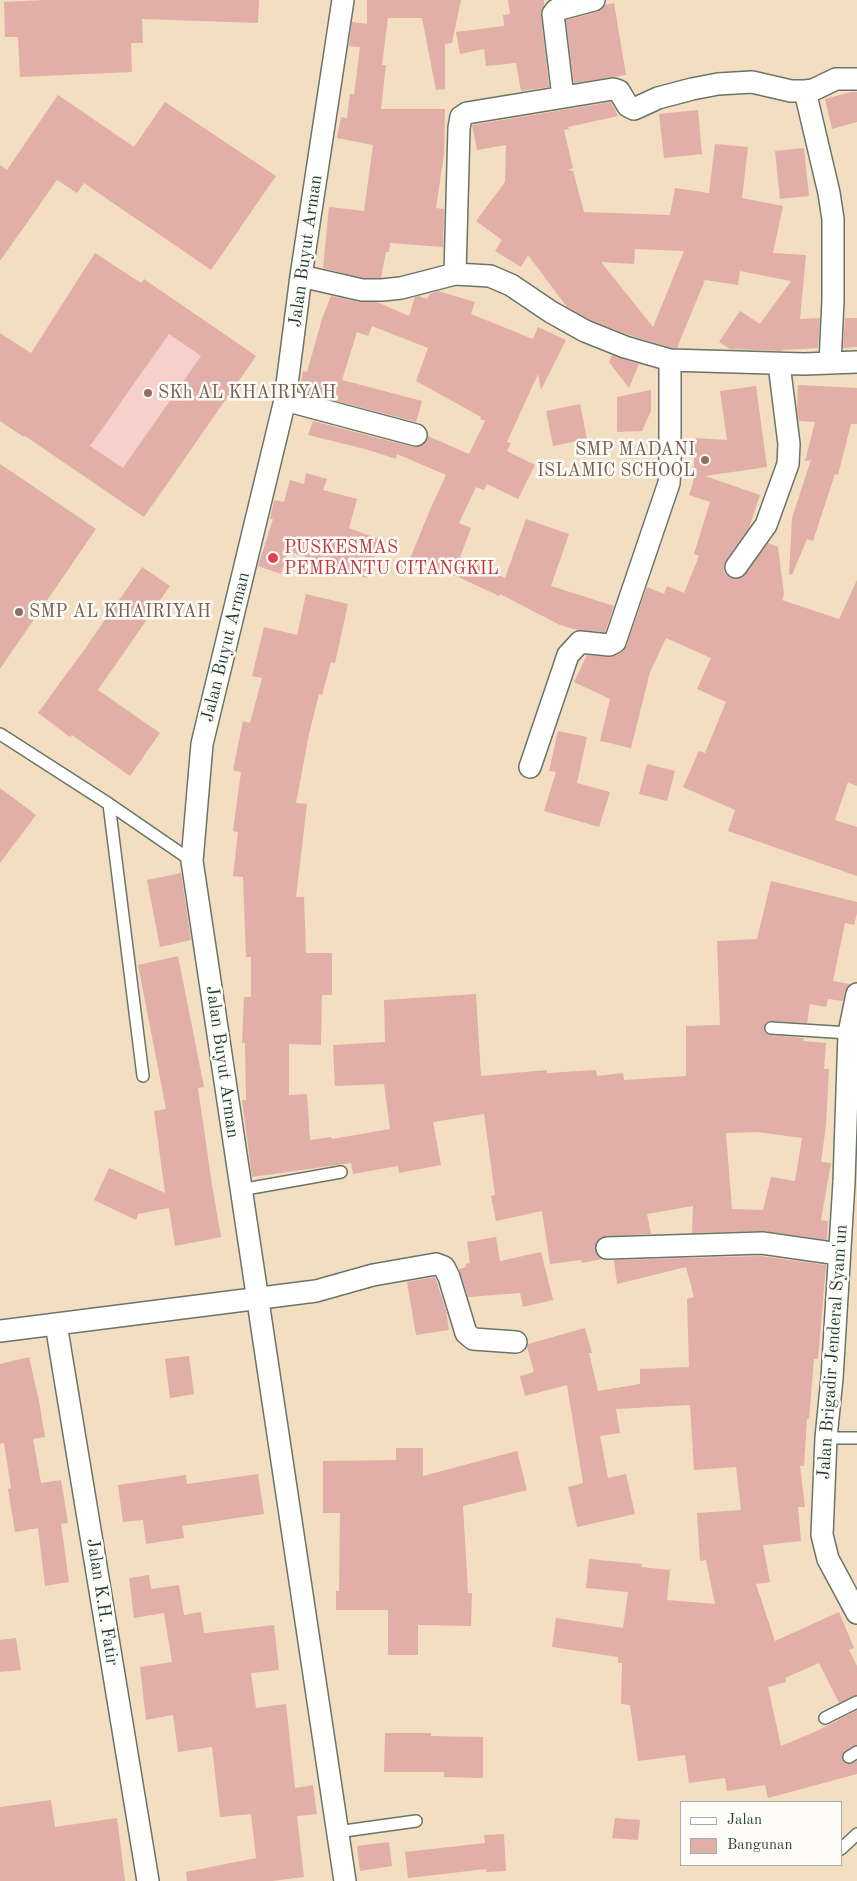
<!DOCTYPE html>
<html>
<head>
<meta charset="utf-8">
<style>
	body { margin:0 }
	#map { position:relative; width:857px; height:1881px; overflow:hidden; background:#f3dec2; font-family:"Old Standard TT",serif }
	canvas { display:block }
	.legend { position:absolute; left:680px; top:1801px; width:162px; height:65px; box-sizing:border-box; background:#fdfcf7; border:1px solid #a4b0a9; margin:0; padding:6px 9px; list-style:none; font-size:15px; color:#1f3d34 }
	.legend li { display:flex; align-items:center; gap:10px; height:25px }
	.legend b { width:25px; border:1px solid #a4b0a9 }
</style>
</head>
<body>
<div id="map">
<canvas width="857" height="1881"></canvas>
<ul class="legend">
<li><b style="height:6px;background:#fff"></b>Jalan</li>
<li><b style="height:14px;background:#e1aea8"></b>Bangunan</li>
</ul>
</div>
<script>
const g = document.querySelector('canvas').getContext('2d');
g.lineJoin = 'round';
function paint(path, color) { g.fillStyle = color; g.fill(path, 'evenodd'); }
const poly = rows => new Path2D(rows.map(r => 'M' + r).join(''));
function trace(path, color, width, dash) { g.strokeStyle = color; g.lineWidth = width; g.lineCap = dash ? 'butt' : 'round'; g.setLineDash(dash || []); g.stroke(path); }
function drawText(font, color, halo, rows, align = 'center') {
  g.font = font + ' "Old Standard TT",serif'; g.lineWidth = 5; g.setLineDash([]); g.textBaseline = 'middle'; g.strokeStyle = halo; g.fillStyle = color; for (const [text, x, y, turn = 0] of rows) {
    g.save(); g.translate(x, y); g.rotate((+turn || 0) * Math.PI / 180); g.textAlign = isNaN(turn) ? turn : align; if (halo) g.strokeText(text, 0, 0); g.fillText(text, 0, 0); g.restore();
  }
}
const built = poly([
	[144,279,256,356,144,517,33,441]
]);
const building = poly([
	[43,0,259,0,258,23,142,19,143,43,131,43,132,72,20,77,18,37,5,37,4,2],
	[367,0,461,0,452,43,445,44,445,89,436,90,422,18,388,18,382,65,386,65,381,109,445,109,444,154,436,208,444,209,443,247,390,243,389,252,386,252,381,278,363,278,323,268,329,207,364,211,373,145,337,138,341,117,347,118,350,94,354,95,360,47,349,46,352,22,367,24],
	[508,0,544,0,544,5,541,16,549,87,521,91,516,63,486,66,484,49,460,54,456,32,504,26,503,15,510,14],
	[614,3,626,75,574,83,566,20,597,12,602,9,605,5],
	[851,92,857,92,857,122,832,129,825,99],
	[58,95,134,147,165,102,276,176,211,270,84,183,77,193,57,180,0,261,0,165,7,170],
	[611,102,618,116,568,127,569,129,564,130,573,168,568,170,573,171,584,212,670,215,675,188,709,193,715,144,748,147,742,198,783,206,773,253,806,255,800,319,820,318,818,348,782,350,782,351,730,349,719,342,740,311,760,324,791,281,740,271,738,285,705,280,677,348,672,348,629,335,590,320,567,307,528,255,521,267,495,251,502,240,476,221,505,182,506,145,477,150,472,125],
	[635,249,684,251,653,327,601,262,634,264],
	[698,110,702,154,664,158,659,114],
	[804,148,809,196,780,199,775,151],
	[95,253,141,283,144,279,256,356,144,517,25,436,24,437,0,421,0,333,31,353],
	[169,334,201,356,123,468,90,446],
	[438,291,475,302,471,314,533,339,538,327,566,340,541,390,538,374,507,442,511,443,507,451,535,465,518,499,487,484,484,490,476,487,459,523,471,528,460,557,505,578,526,519,569,534,551,586,614,606,605,632,577,630,560,625,500,594,499,596,450,573,450,574,410,559,429,512,446,475,397,454,396,459,365,449,308,435,313,421,413,447,419,447,424,444,428,436,469,454,485,421,480,419,481,417,416,381,428,348,372,326,368,336,357,332,342,380,422,401,416,422,299,391,303,371,307,372,322,319,331,296,359,302,377,302,409,316,415,297,419,296,427,299,430,294],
	[845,318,857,318,857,347,843,348],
	[612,355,639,364,629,388,609,362],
	[798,385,857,388,857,424,851,424,838,475,835,474,813,541,807,539,792,575,789,574,792,518,811,460,805,461,815,422,799,421,797,409],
	[756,386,767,467,705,476,760,495,749,528,726,560,724,566,724,572,729,577,735,579,742,578,768,543,778,547,784,594,782,600,839,619,857,580,857,786,848,782,835,820,857,827,857,876,728,831,735,810,683,787,699,751,705,753,726,702,697,689,711,658,666,638,650,672,631,748,600,741,610,699,574,682,587,655,608,657,614,656,621,653,626,647,647,587,664,594,667,586,684,593,699,556,694,554,710,502,689,495,693,483,695,438,727,440,720,391],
	[651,390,651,411,642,431,617,432,617,397],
	[580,404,587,439,553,446,546,411],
	[0,464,96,529,0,669],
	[306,473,327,479,323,490,357,499,349,528,381,540,367,578,288,551,281,574,258,566,273,519,270,519,274,500,284,502,290,480,304,484],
	[142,567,170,586,98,690,160,733,130,776,72,735,70,737,38,713,84,650],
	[306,594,348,604,335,663,331,662,322,695,319,694,309,734,296,803,307,804,296,897,304,897,306,953,332,953,332,995,322,995,321,1045,289,1044,289,1095,307,1094,310,1140,331,1137,332,1139,390,1129,384,1084,335,1086,333,1045,385,1042,384,1000,476,994,481,1076,547,1070,547,1073,596,1070,597,1076,623,1073,624,1080,686,1076,686,1026,720,1025,717,941,757,939,771,881,857,902,857,913,854,925,845,923,833,981,850,984,845,991,843,1001,828,999,826,1007,810,1004,807,1023,771,1021,767,1022,764,1027,765,1032,770,1035,804,1038,803,1041,826,1043,824,1069,829,1069,826,1125,821,1162,831,1163,821,1220,828,1221,827,1240,762,1231,692,1233,693,1206,647,1214,651,1234,601,1237,596,1243,595,1249,597,1255,602,1259,582,1263,581,1260,550,1264,542,1211,496,1221,491,1196,495,1195,484,1114,433,1122,441,1165,399,1173,398,1166,353,1174,351,1163,252,1177,242,1100,246,1100,245,1043,242,1043,244,997,251,997,251,957,246,957,243,877,233,876,238,832,233,831,241,772,233,770,243,721,250,723,262,678,252,676,264,627,297,635],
	[757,1132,802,1138,795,1181,771,1177,763,1210,732,1209,726,1133],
	[558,731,587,737,577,783,610,792,599,827,544,811,556,772,549,771],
	[647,764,675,771,667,801,639,794],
	[0,788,36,815,0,863],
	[181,873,191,940,160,947,147,880],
	[178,956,204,1087,198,1088,212,1185,221,1237,175,1246,169,1208,138,1214,136,1220,94,1200,109,1168,165,1193,154,1111,166,1109,138,965],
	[496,1237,500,1261,541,1252,553,1300,523,1307,520,1293,468,1297,459,1269,466,1267,466,1264,470,1263,467,1242],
	[761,1256,826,1265,818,1359,814,1359,809,1419,807,1419,804,1466,800,1466,805,1507,798,1507,801,1541,763,1545,770,1582,756,1584,775,1641,839,1612,854,1648,849,1650,857,1666,857,1695,839,1703,819,1663,785,1678,786,1682,768,1687,781,1746,817,1731,857,1710,857,1745,845,1751,842,1757,846,1764,850,1764,857,1761,857,1774,768,1798,765,1785,727,1791,725,1778,689,1783,685,1755,638,1761,630,1705,621,1704,622,1663,618,1663,618,1657,552,1647,556,1618,623,1628,628,1592,586,1588,589,1559,642,1564,641,1567,670,1570,667,1600,715,1604,706,1560,700,1561,697,1513,741,1510,736,1467,694,1470,690,1405,616,1409,620,1433,600,1436,608,1478,626,1474,635,1514,577,1527,568,1487,583,1483,567,1385,525,1396,520,1376,534,1372,527,1347,528,1344,585,1328,592,1353,589,1353,598,1391,640,1384,640,1369,689,1367,687,1299,694,1297,686,1267,617,1284,614,1260],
	[435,1277,446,1310,449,1330,416,1335,407,1282],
	[189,1356,194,1394,170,1398,165,1359],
	[29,1357,39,1401,45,1437,33,1439,41,1483,61,1480,68,1523,61,1524,69,1582,45,1586,38,1528,15,1532,8,1489,11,1488,4,1443,0,1444,0,1364],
	[396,1448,423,1448,423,1476,517,1451,527,1490,463,1506,468,1593,472,1593,471,1626,418,1625,418,1655,388,1655,388,1610,336,1610,336,1591,339,1591,340,1513,323,1513,323,1461,396,1460],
	[258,1474,264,1514,182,1526,184,1538,146,1544,143,1520,123,1522,118,1485,186,1475,187,1484],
	[149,1575,151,1589,179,1585,184,1615,201,1612,204,1633,274,1625,279,1670,251,1673,256,1708,286,1704,295,1788,313,1785,317,1814,297,1816,304,1877,272,1881,187,1881,186,1872,256,1858,251,1814,220,1817,212,1747,178,1752,173,1715,146,1720,140,1667,172,1662,164,1613,134,1618,129,1578],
	[16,1638,21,1670,0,1672,0,1640],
	[385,1733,431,1733,431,1736,483,1737,483,1778,444,1777,444,1772,384,1772],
	[51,1800,55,1827,117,1818,125,1881,0,1881,0,1807],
	[615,1818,640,1820,638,1840,612,1838],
	[504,1834,506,1871,486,1872,486,1869,408,1878,405,1852,485,1843,484,1835],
	[389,1842,392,1866,360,1871,357,1846]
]);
const service = poly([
	[0,734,109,804,192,861],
	[109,804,143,1076],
	[771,1028,849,1033],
	[240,1190,341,1172],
	[826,1438,857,1438],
	[825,1718,857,1702],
	[849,1757,857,1752],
	[337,1832,416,1821],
	[841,1849,857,1834]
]);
const minor = poly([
	[343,0,301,276,285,400,202,744,192,861,345,1881],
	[805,91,829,193,833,219,833,301,830,363],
	[563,97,553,14,556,10,594,0],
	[455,274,459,128,461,117,467,113,613,89,619,91,628,106,634,109,658,98,692,89,718,84,752,82,791,91,805,91,813,90,836,79,857,79],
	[301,276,362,290,382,290,401,288,455,274,490,276,511,285,551,312,585,331,625,347,670,360,804,364,857,362],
	[285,400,416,435],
	[736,567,766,525,788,464,789,444,779,364],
	[530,767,568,655,580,642,609,645,615,642,669,483,670,467,670,360],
	[857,994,849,1033,844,1182,832,1378,826,1438,822,1535,828,1559,857,1613],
	[607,1248,762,1243,839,1254],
	[56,1324,148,1881],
	[0,1331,316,1291,373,1275,436,1264,444,1267,449,1277,466,1333,473,1339,516,1342]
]);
const markers = [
	[148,393,5,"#8d6e63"],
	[705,460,5,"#8d6e63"],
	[273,558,6,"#e0444e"],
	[19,612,5,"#8d6e63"]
];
const streetNames = [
	["Jalan Buyut Arman",306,251,-82],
	["Jalan Buyut Arman",226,647,-76],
	["Jalan Buyut Arman",222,1062,82],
	["Jalan Brigadir Jenderal Syam'un",833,1352,-86],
	["Jalan K.H. Fatir",102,1602,81]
];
const educationNames = [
	["SKh AL KHAIRIYAH",158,393],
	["SMP MADANI",695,450,"right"],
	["ISLAMIC SCHOOL",695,471,"right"],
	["SMP AL KHAIRIYAH",29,612]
];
const healthNames = [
	["PUSKESMAS",284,548],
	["PEMBANTU CITANGKIL",284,569]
];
paint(built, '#f7d0ce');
paint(building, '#e1aea8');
trace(service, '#697566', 14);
trace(minor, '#697566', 24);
trace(service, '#fff', 11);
trace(minor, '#fff', 21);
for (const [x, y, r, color] of markers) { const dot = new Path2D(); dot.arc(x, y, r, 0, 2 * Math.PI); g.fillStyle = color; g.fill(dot); trace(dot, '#fdfcf7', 2); }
drawText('18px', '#1f3d34', '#fdfcf7', streetNames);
drawText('18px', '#785e54', '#fdfcf7', educationNames, 'left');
drawText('18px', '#be3a42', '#fdfcf7', healthNames, 'left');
</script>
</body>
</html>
